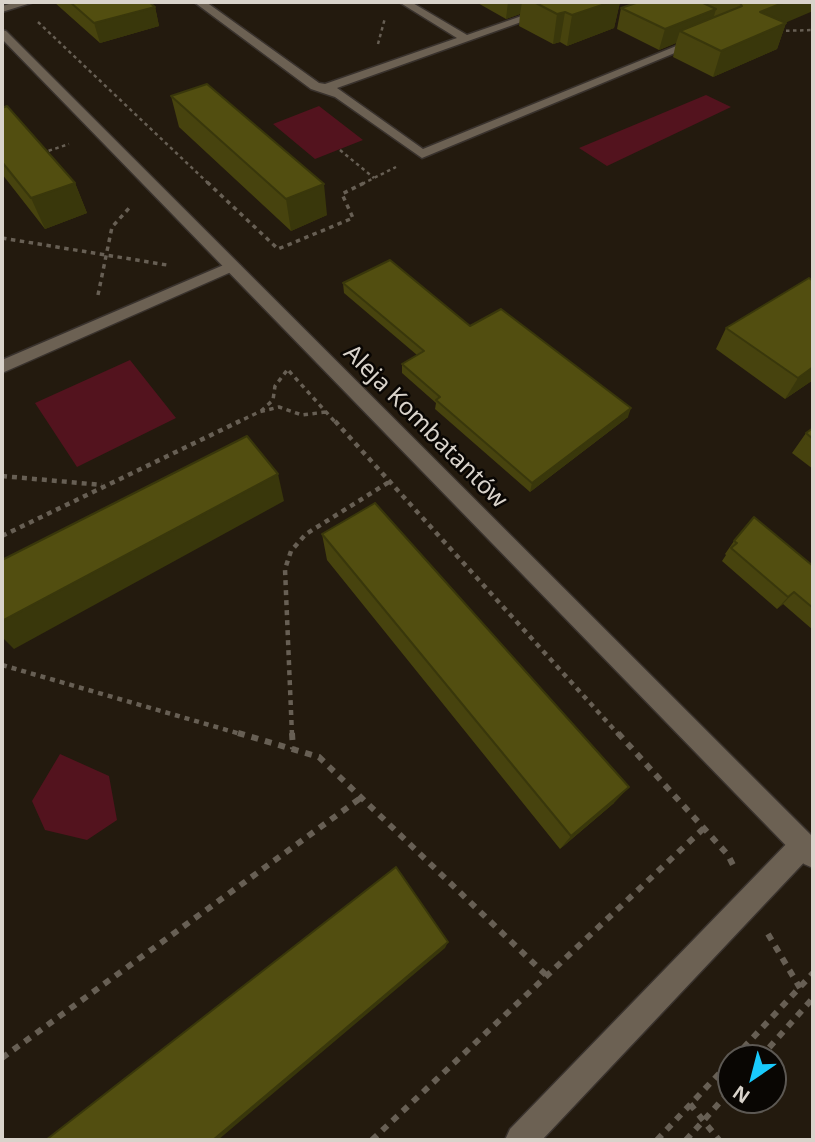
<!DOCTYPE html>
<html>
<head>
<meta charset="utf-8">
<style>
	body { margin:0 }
	#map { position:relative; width:815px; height:1142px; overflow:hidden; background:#231a0e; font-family:"Noto Sans",sans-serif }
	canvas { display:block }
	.frame { position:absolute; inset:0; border:4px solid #d9d3cb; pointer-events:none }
	.north { position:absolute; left:717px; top:1044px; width:70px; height:70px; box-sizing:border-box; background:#090603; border:2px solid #5c5853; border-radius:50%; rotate:215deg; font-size:19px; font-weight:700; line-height:28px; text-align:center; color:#d9d3cb }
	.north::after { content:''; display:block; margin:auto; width:24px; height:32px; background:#19cafc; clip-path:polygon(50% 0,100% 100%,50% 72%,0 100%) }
</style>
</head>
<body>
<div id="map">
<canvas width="815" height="1142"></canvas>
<div class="frame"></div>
<div class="north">N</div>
</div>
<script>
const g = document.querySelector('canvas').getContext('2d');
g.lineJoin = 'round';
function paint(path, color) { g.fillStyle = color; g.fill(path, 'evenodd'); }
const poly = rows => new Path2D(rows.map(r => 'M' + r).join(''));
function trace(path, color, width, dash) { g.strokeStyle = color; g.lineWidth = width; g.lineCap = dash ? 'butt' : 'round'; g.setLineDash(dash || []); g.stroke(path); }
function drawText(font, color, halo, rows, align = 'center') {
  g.font = font + ' "Noto Sans",sans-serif'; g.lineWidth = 5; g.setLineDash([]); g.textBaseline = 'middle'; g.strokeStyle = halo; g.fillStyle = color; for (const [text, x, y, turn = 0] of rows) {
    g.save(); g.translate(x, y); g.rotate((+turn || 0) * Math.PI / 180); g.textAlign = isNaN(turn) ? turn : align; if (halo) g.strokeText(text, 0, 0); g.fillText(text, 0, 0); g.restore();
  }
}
const green = poly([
	[706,95,731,107,607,166,579,148],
	[319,106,363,140,315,159,273,124],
	[130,360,176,418,77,467,35,403],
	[60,754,109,776,117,820,87,840,45,830,32,801]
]);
const pathFar3 = poly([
	[38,22,209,184],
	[779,31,813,30],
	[378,44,385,18],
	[340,150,374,178],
	[42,153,69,144],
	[362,184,396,167]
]);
const pathFar2 = poly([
	[207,182,278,249,353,218,342,194,366,182],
	[2,238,167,265],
	[98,295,112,227,131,206],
	[289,371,336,423],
	[261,411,273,400,275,386,288,369],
	[236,423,259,412,279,407,302,415,326,412]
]);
const pathFar1 = poly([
	[335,421,619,735],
	[2,476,102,485],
	[2,536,240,421],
	[2,665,244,735],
	[292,735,285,569,291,551,306,534,389,482]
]);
const path = poly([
	[238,733,319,757,547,976],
	[292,733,293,749],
	[618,733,728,855,734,867],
	[768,934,800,988],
	[2,1058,362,797],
	[734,1058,813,973],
	[760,1058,813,998],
	[690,1104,719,1140],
	[372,1140,704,828],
	[657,1140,731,1061],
	[686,1140,731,1090]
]);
const service = poly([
	[194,2,206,2,319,83,325,84,457,38,399,2,411,2,467,35,562,2,577,2,337,88,423,149,696,38,706,40,422,158,335,97,311,89,194,2],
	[233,261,241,266,238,269,2,373,2,360,233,261],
	[803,832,812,836,812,854,542,1140,505,1140,510,1129,794,836,803,832]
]);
const minor = poly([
	[17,2,34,2,2,12,2,6,17,2],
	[2,30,6,31,813,837,813,868,804,864,2,39,2,30]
]);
const wall = poly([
	[54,2,149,2,155,7,159,26,100,43],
	[476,2,620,2,614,28,567,46,560,42,553,44,519,26,520,14,506,19],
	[639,2,813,2,785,23,786,23,777,49,713,77,673,57,676,43,659,50,617,29,621,8],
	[171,96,327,215,291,231,179,127],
	[2,108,75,183,87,213,45,229,2,174],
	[343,283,470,326,628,417,530,492,435,409,436,403,402,373,402,364,417,355,344,293],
	[726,328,813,380,785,399,716,349],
	[813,428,813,469,792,453,806,433],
	[322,534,614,803,560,849,327,560],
	[734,541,813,566,813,630,783,604,777,609,722,561,726,555,725,554]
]);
const shadedWall = poly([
	[508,2,522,2,520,14,506,19],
	[611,2,620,2,614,28,567,46,572,15],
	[785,2,813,2,813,11,752,37,760,12],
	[155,7,159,26,100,43,94,23],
	[716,9,710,30,680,31,676,43,659,50,665,29],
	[565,12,560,42,553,44,557,14],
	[786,23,777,49,713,77,721,51],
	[75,183,87,213,45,229,31,198],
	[324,184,327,215,291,231,286,199],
	[813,367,813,380,785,399,798,378],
	[631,408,628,417,530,492,532,483],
	[278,474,284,501,14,649,2,637,2,621],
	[794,592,783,604,777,609,788,597],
	[629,787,614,803,560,849,571,836],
	[448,942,445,948,218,1140,213,1140]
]);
const building = poly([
	[70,2,149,2,155,7,94,23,70,2],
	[534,2,611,2,572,15,565,12,557,14,534,2],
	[639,2,701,2,716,9,665,29,621,8,639,2],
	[739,2,785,2,760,12,786,23,721,51,680,31,742,6,739,2],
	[207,84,324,184,286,199,171,96,207,84],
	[7,106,75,183,31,198,2,162,2,108,7,106],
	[390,260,470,326,501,309,631,408,532,483,436,400,440,397,402,364,424,351,343,283,390,260],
	[809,278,813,281,813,367,798,378,726,328,809,278],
	[813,428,813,439,806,433,813,428],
	[247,436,278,474,2,621,2,560,247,436],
	[375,503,629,787,571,836,322,534,375,503],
	[754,517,813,566,813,608,794,592,788,597,731,548,737,543,734,541,754,517],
	[396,867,448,942,213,1140,46,1140,396,867]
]);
const streetNames = [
	["Aleja Kombatantów",425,427,45]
];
paint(green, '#53131e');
trace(service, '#39322d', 3);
trace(minor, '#39322d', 3);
trace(pathFar3, '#675f54', 2.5, [3.5, 3.5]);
trace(pathFar2, '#675f54', 3.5, [4.5, 4.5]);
trace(pathFar1, '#675f54', 4.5, [5, 5]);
trace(path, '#675f54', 6, [7, 7]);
paint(service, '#6c6153');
paint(minor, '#6c6153');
paint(wall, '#47430e');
paint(shadedWall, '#39370b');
paint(building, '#524e10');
trace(building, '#39370b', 2);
drawText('24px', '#d9d3cb', '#090603', streetNames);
</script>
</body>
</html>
